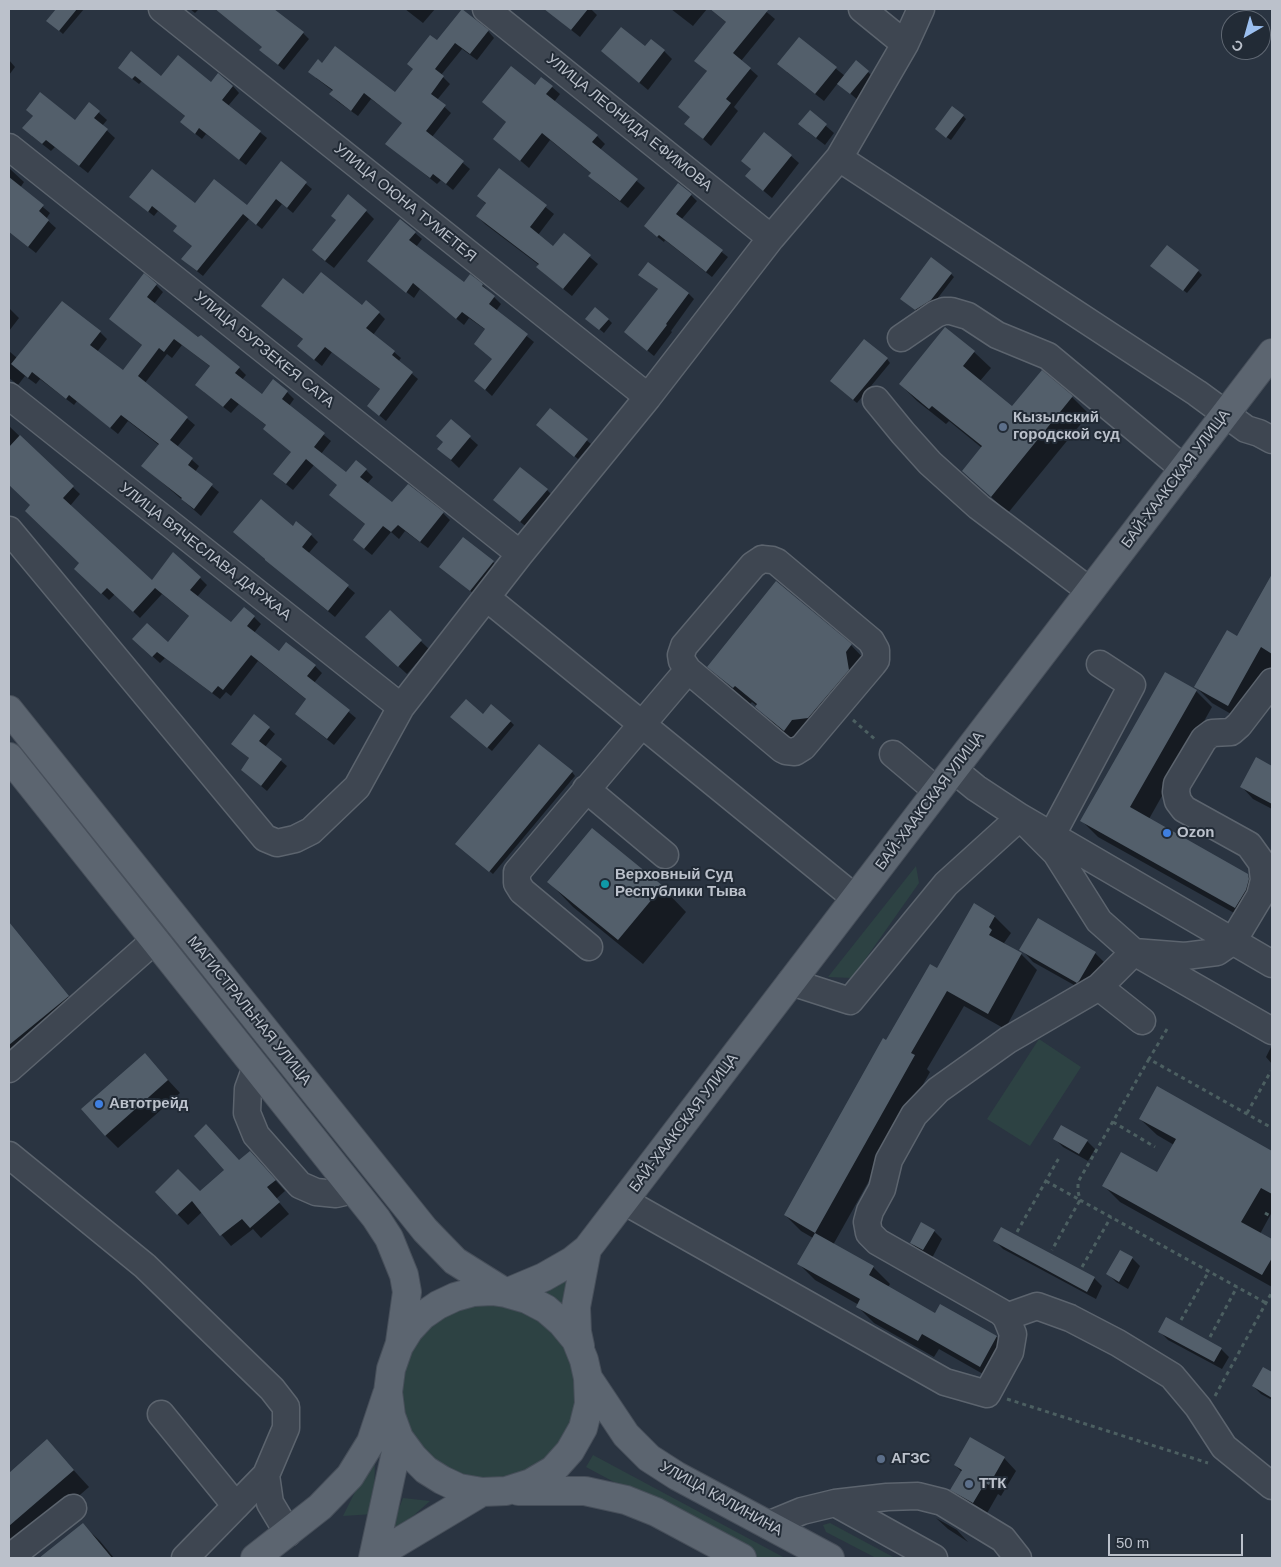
<!DOCTYPE html>
<html>
<head>
<meta charset="utf-8">
<style>
	body { margin:0 }
	#map { position:relative; width:1281px; height:1567px; overflow:hidden; background:#2a3441; font-family:Arial,sans-serif }
	canvas { display:block }
	.frame { position:absolute; inset:0; border:10px solid #bbc1cb; pointer-events:none }
	.north { position:absolute; left:1221px; top:10px; width:50px; height:50px; box-sizing:border-box; background:#222b36; border:1px solid #5f6772; border-radius:50%; rotate:218deg; font-size:14px; font-weight:700; line-height:20px; text-align:center; color:#bbc1cb }
	.north::after { content:''; display:block; margin:auto; width:18px; height:22px; background:#9bbfef; clip-path:polygon(50% 0,100% 100%,50% 72%,0 100%) }
	.scale { position:absolute; left:1108px; top:1534px; width:135px; height:22px; box-sizing:border-box; border:2px solid #bbc1cb; border-top:0; padding-left:6px; font-size:15px; line-height:18px; white-space:nowrap; color:#bbc1cb; -webkit-text-stroke:4px #222b36; paint-order:stroke }
</style>
</head>
<body>
<div id="map">
<canvas width="1281" height="1567"></canvas>
<div class="frame"></div>
<div class="north">С</div>
<div class="scale">50 m</div>
</div>
<script>
const g = document.querySelector('canvas').getContext('2d');
g.lineJoin = 'round';
function paint(path, color) { g.fillStyle = color; g.fill(path, 'evenodd'); }
const poly = rows => new Path2D(rows.map(r => 'M' + r).join(''));
function trace(path, color, width, dash) { g.strokeStyle = color; g.lineWidth = width; g.lineCap = dash ? 'butt' : 'round'; g.setLineDash(dash || []); g.stroke(path); }
function drawText(font, color, halo, rows, align = 'center') {
  g.font = font + ' Arial,sans-serif'; g.lineWidth = 4; g.setLineDash([]); g.textBaseline = 'middle'; g.strokeStyle = halo; g.fillStyle = color; for (const [text, x, y, turn = 0] of rows) {
    g.save(); g.translate(x, y); g.rotate((+turn || 0) * Math.PI / 180); g.textAlign = isNaN(turn) ? turn : align; if (halo) g.strokeText(text, 0, 0); g.fillText(text, 0, 0); g.restore();
  }
}
const green = poly([
	[916,866,919,883,852,978,828,977],
	[1039,1039,1081,1067,1030,1146,987,1119],
	[572,1276,568,1314,537,1292],
	'401 1391a88 88 0 1 1 176 0a88 88 0 1 1-176 0Z',
	[375,1452,374,1514,343,1516],
	[593,1455,785,1558,756,1558,586,1467],
	[403,1498,430,1501,387,1539],
	[830,1523,895,1558,876,1558,826,1532,823,1525]
]);
const shadow = poly([
	[57,9,84,9,63,34,48,21],
	[190,9,199,9,195,13],
	[215,9,268,9,303,33,309,39,284,70,267,56,263,47],
	[405,9,435,9,423,23],
	[545,9,591,9,597,15,580,37],
	[671,9,707,9,693,26],
	[710,9,763,9,775,19,741,61,758,76,734,107,738,111,711,146,686,124,691,117,708,72,696,61,727,23],
	[488,31,494,38,477,60,462,49,441,75,450,84,437,100,451,113,432,137,470,169,453,190,441,180,437,184,387,144,403,123,371,99,358,116,337,101,331,94,333,91,316,78,322,64,396,94,437,42],
	[799,39,845,76,868,72,876,80,859,101,838,83,824,101,787,72],
	[645,48,664,51,672,59,648,90,602,51],
	[9,60,15,67,9,75],
	[126,74,233,86,239,93,228,106,267,138,246,165,206,134,202,139,188,128,186,117,142,81,139,84],
	[535,87,552,87,560,94,554,102,597,136,605,144,600,150,645,188,628,208,598,184,590,176,592,174,550,140,529,168,495,139,507,123,484,102],
	[89,104,107,120,102,126,115,138,88,173,55,147,51,151,32,136,34,117,27,110,75,122],
	[810,112,834,133,825,145,808,132],
	[963,116,966,119,951,140,940,133],
	[791,156,799,163,772,198,746,176],
	[281,163,312,189,293,213,282,204,262,229,249,219,203,276,188,264,193,246,175,231,178,226,158,211,154,216,136,202,247,206],
	[9,168,24,182,20,188,50,213,46,219,56,228,36,253,9,232],
	[500,170,554,214,538,235,554,248,564,235,598,264,572,296,546,275,538,267,539,265,485,224,477,216,486,204,479,196],
	[691,195,697,201,681,220,728,257,712,277,665,240,664,242,651,232],
	[366,211,374,219,334,268,321,258],
	[415,233,422,239,416,247,464,284,482,285,501,304,496,311,534,342,492,396,476,381,493,359,475,344,486,330,469,318,464,325,420,289,414,298,376,268],
	[1156,269,1198,271,1202,275,1187,293],
	[951,274,954,277,934,303,919,313,905,302],
	[646,280,688,293,694,299,671,331,672,332,654,356,632,338,659,290],
	[156,285,163,292,154,304,239,368,246,375,242,380,262,396,287,392,294,399,289,406,331,441,321,454,347,474,366,470,373,477,367,484,393,504,443,513,450,520,428,548,405,531,399,539,391,532,372,555,362,547,366,525,330,495,338,485,314,465,293,490,282,481,275,474,292,452,264,429,267,426,239,404,231,413,204,392,211,367,182,345,172,358,167,354,145,383,195,425,177,447,199,466,195,472,219,492,201,516,143,466,159,445,128,421,118,434,77,401,74,405,40,379,36,384,25,376,18,385,9,378,9,351,17,358,100,332,107,339,97,352,123,372,143,346,110,319],
	[303,296,362,307,379,313,385,319,373,335,394,352,401,358,398,362,418,379,386,421,368,406,381,390,332,352,322,366,305,352,304,340,269,312],
	[9,308,19,318,9,331],
	[608,319,612,323,604,333,591,322],
	[974,352,991,368,980,381,1013,408,1042,372,1072,397,1089,414,1008,513,964,471,982,448,949,421,946,424,917,401,900,384],
	[887,359,890,363,857,403,835,385],
	[550,410,591,444,578,459,541,429],
	[451,421,478,445,459,468,439,449,444,443],
	[9,426,80,494,70,506,152,581,200,578,207,585,197,597,231,624,254,617,261,624,254,633,279,653,315,666,322,673,314,683,356,718,334,745,304,721,307,700,258,661,231,696,226,692,220,699,165,658,160,663,141,646,169,643,190,617,162,594,140,618,115,594,109,600,83,576,81,563,32,505,9,484],
	[547,490,555,498,529,529,503,508],
	[293,528,311,535,318,542,308,554,355,593,335,617,266,560],
	[493,562,501,570,479,598,441,567],
	[1272,578,1272,673,1245,722,1212,703,1196,687,1238,638],
	[390,612,429,649,407,674,375,645],
	[851,645,867,662,801,746,773,723,757,706,752,702,750,704,709,667],
	[1196,691,1212,707,1149,819,1247,875,1264,891,1252,923,1098,837,1082,821],
	[484,715,510,721,514,725,492,751,455,721],
	[255,716,275,734,265,747,287,766,267,791,248,775,250,759,233,744],
	[1256,759,1272,768,1272,809,1253,799,1241,786],
	[572,772,575,776,493,874,461,847],
	[549,882,662,887,686,912,643,964,573,907],
	[974,905,995,917,1011,933,1004,943,1021,954,1037,970,1005,1029,964,1006,927,1069,930,1072,833,1245,873,1267,890,1284,888,1287,936,1314,940,1306,997,1337,1013,1354,997,1382,939,1349,934,1357,874,1323,858,1307,859,1305,815,1280,799,1264,813,1238,801,1231,785,1215,887,1041,937,969],
	[13,929,71,1000,9,1051,9,933],
	[1021,949,1095,953,1107,965,1090,994,1033,962],
	[1271,1047,1272,1047,1272,1064,1266,1057],
	[145,1055,180,1093,118,1148,105,1135],
	[1157,1088,1272,1152,1272,1212,1260,1234,1272,1241,1272,1287,1120,1202,1104,1186,1158,1174,1174,1145,1157,1135,1140,1119],
	[1055,1139,1087,1141,1095,1149,1088,1161,1063,1147],
	[240,1161,260,1163,285,1191,276,1199,289,1214,261,1238,253,1229,231,1246,202,1212,188,1225,156,1192,200,1193,226,1170],
	[1002,1229,1094,1278,1102,1286,1096,1299,1003,1249,995,1241],
	[934,1231,942,1239,932,1258,919,1251,911,1243],
	[1120,1252,1132,1258,1140,1266,1128,1289,1116,1282,1108,1274],
	[1160,1332,1221,1349,1229,1357,1222,1369,1168,1340],
	[1263,1369,1272,1373,1272,1400,1261,1394,1253,1386],
	[47,1441,89,1487,9,1557,9,1475],
	[1004,1458,1016,1471,1001,1496,998,1494,986,1515,964,1502,952,1489,962,1472,955,1465],
	[936,1518,957,1530,968,1542,948,1529],
	[83,1525,100,1541,114,1558,41,1558]
]);
const building = poly([
	[56,9,77,9,59,31,46,21],
	[215,9,274,9,304,32,278,65,259,50,262,47],
	[462,9,489,30,470,54,455,43,435,69,444,76,431,94,446,105,426,131,464,161,446,184,433,174,430,178,385,144,402,123,364,93,351,111,329,94,333,90,308,72,318,59,322,63,335,46,395,92,413,69,407,64,430,35,437,40],
	[544,9,588,9,571,30],
	[710,9,769,9,733,53,751,68,726,99,731,103,703,139,684,124,690,117,678,107,707,71,694,61,726,22],
	[621,27,645,46,651,39,665,50,639,83,601,51],
	[799,37,837,67,815,94,777,64],
	[131,51,161,76,178,55,211,82,218,73,233,86,222,100,261,131,239,160,199,128,195,134,180,122,185,116,135,76,132,79,118,68],
	[856,60,869,71,850,94,837,84],
	[511,66,535,85,541,77,553,86,546,94,598,135,592,142,638,179,620,201,588,176,591,173,542,133,520,161,493,139,506,122,482,102],
	[40,92,75,120,89,102,100,111,94,118,108,129,79,166,46,140,42,144,22,128,33,116,26,110],
	[952,106,964,115,946,138,935,129],
	[810,110,827,124,816,138,798,124],
	[764,132,792,155,763,191,745,176,751,169,741,161],
	[281,161,307,182,287,208,276,199,256,225,243,214,197,271,181,259,192,246,173,231,177,226,152,206,148,212,129,197,152,169,195,203,214,179,247,205],
	[499,168,547,205,530,227,553,246,564,233,591,255,563,289,536,267,539,264,476,216,486,203,477,196],
	[9,177,44,205,39,211,49,220,28,247,9,232],
	[678,183,692,194,676,214,723,250,706,272,659,235,657,237,644,226],
	[348,194,367,210,325,261,312,250,336,220,331,216],
	[400,219,416,232,409,240,464,282,470,274,474,277,483,284,482,286,495,296,489,304,528,334,485,390,474,381,492,359,474,344,485,329,462,312,456,319,413,283,406,293,367,261],
	[1167,245,1199,270,1183,291,1150,266],
	[931,257,952,273,931,300,915,310,900,299],
	[648,262,689,293,666,324,667,325,647,351,624,332,658,289,638,275],
	[321,272,362,305,366,300,380,312,366,328,395,351,392,355,413,372,379,416,367,406,380,389,325,347,314,360,297,346,303,339,261,306,283,278,303,294],
	[144,273,157,284,147,297,198,337,201,335,240,367,235,373,262,394,273,379,288,391,282,399,325,433,314,447,346,472,356,460,367,469,360,477,392,502,408,484,444,512,420,542,398,525,391,532,383,526,364,549,353,540,365,524,329,495,337,485,306,459,286,484,273,474,291,452,263,429,266,425,231,398,223,407,195,385,210,366,174,339,164,352,159,348,138,376,188,417,170,440,193,458,188,465,213,484,194,509,181,499,182,498,141,466,159,444,121,415,110,428,69,395,66,399,32,372,28,378,11,364,62,301,101,331,90,345,123,370,142,345,109,319],
	[595,307,609,319,599,330,585,319],
	[945,327,975,351,963,366,1012,406,1042,370,1073,396,991,497,962,471,982,446,932,406,929,409,899,384],
	[864,339,888,358,853,400,830,381],
	[550,408,588,439,574,457,536,425],
	[451,419,471,436,451,460,437,449,443,442,436,436],
	[20,435,74,486,63,498,152,580,173,552,201,577,190,590,231,622,244,607,255,616,247,626,279,651,286,642,316,665,307,676,350,710,327,739,295,714,306,699,251,655,223,690,218,686,212,693,157,652,152,657,132,639,147,623,168,642,189,616,155,588,133,612,107,588,101,594,74,569,79,563,25,511,30,505,9,485,9,447],
	[520,467,548,489,520,522,493,500],
	[261,499,293,526,296,521,312,534,302,547,349,585,328,611,265,560,265,559,233,532],
	[463,537,494,561,470,591,439,567],
	[1272,574,1272,654,1261,647,1228,706,1194,687,1227,630,1237,636],
	[776,581,852,644,846,652,849,670,808,718,792,720,784,731,755,707,757,704,735,686,733,688,707,667],
	[390,610,422,640,398,667,365,637],
	[1165,672,1197,690,1130,807,1248,874,1249,879,1246,890,1235,908,1080,821],
	[466,699,483,714,491,704,511,721,487,748,450,717],
	[254,714,270,727,259,741,282,759,261,786,241,770,249,758,231,744],
	[539,744,573,771,489,872,455,844],
	[1256,757,1272,766,1272,804,1240,787],
	[592,828,663,886,618,940,547,882],
	[974,903,995,916,989,927,992,930,989,935,1022,953,988,1014,947,991,911,1053,915,1055,815,1233,784,1215,883,1038,886,1040,930,964,937,968],
	[1038,918,1096,952,1079,981,1077,983,1019,950],
	[9,922,69,996,9,1045],
	[145,1053,168,1080,105,1136,81,1109],
	[1157,1086,1272,1151,1272,1194,1261,1188,1241,1222,1272,1239,1272,1258,1262,1275,1102,1186,1121,1152,1157,1172,1176,1139,1139,1119],
	[206,1124,239,1160,250,1151,276,1180,267,1187,280,1202,250,1228,242,1219,220,1236,192,1201,177,1215,155,1192,178,1169,200,1191,224,1170,194,1136],
	[1061,1125,1088,1140,1079,1154,1053,1139],
	[921,1222,935,1230,923,1250,910,1243],
	[1001,1227,1095,1277,1087,1292,993,1241],
	[815,1233,874,1266,869,1275,935,1313,940,1304,997,1336,980,1367,922,1334,918,1341,856,1307,860,1299,797,1264],
	[1120,1250,1133,1257,1119,1282,1106,1274],
	[1166,1317,1222,1348,1214,1362,1158,1332],
	[1263,1367,1272,1372,1272,1398,1252,1386],
	[970,1437,1005,1457,989,1485,985,1483,973,1503,950,1490,962,1470,954,1465],
	[47,1439,74,1470,9,1526,9,1473],
	[83,1523,112,1558,39,1558]
]);
const path = poly([
	[853,720,877,741],
	[1167,1029,1149,1059,1272,1128],
	[1149,1059,1078,1182,1078,1191,1080,1200,1266,1303],
	[1247,1113,1271,1071],
	[1113,1122,1155,1147],
	[1046,1181,1080,1200,1052,1250],
	[1265,1213,1272,1217],
	[1017,1232,1060,1156],
	[1082,1267,1111,1217],
	[1181,1320,1209,1271],
	[1210,1337,1237,1287],
	[1215,1396,1272,1292],
	[1007,1399,1208,1463]
]);
const minor = poly([
	[162,9,648,397],
	[486,9,771,238],
	[862,9,905,44],
	[9,147,520,554],
	[839,158,1197,393,1246,429,1259,433,1272,440],
	[901,338,936,314,944,311,951,311,968,316,997,335,1048,356,1184,469],
	[9,396,401,707],
	[876,400,903,433,930,463,979,507,1090,591],
	[9,530,265,838,277,843,295,839,311,831,357,787,401,707,520,554,648,397,771,238,839,158,905,44,921,9],
	[762,559,772,560,777,562,871,641,876,650,876,660,873,664,803,747,795,752,786,751,782,749,688,670,682,661,681,655,684,646,753,565,762,559],
	[487,598,855,898],
	[893,754,937,791],
	[954,770,976,788,1020,817,1272,964],
	[586,789,665,855],
	[1052,835,1132,685,1100,664],
	[589,947,522,891,517,883,517,872,688,670],
	[791,982,850,1001,946,884,1020,817,1056,853,1099,921,1134,952,1185,956,1217,952,1233,941,1260,896,1264,880,1262,863,1249,845,1184,809,1178,801,1176,792,1177,784,1204,739,1212,733,1231,732,1239,725,1272,682],
	[1099,987,1142,1021],
	[256,1067,248,1089,247,1113,256,1135,300,1185,316,1192,336,1194,353,1190],
	[9,1069,155,940],
	[9,1155,145,1266,272,1389,286,1407,286,1428,266,1475,270,1503,288,1533],
	[624,1201,945,1382,987,1394,1010,1352,1013,1334,1006,1317,1001,1312,878,1242,869,1233,867,1222,870,1211,882,1189,889,1160,914,1115,938,1090,1008,1040,1099,987,1134,952,1272,1031],
	[1006,1317,1037,1306,1070,1318,1118,1343,1172,1376,1198,1407,1224,1447,1272,1486],
	[161,1414,236,1506],
	[835,1503,934,1558],
	[768,1525,802,1511,835,1503,887,1497,918,1496,942,1502,1003,1539,1018,1558],
	[9,1558,73,1508],
	[185,1558,266,1475]
]);
const major = poly([
	[9,710,425,1230,455,1261,506,1293,544,1277,572,1261,587,1249,1272,353],
	[9,757,376,1218,389,1238,404,1275,407,1292,400,1342],
	[580,1346,577,1332,576,1307,587,1249],
	[588,1378,626,1435,649,1458,677,1476,830,1558],
	[518,1491,585,1491,626,1500,656,1512,742,1558],
	[375,1556,482,1492,506,1491,531,1483,553,1470,570,1451,583,1428,589,1404,588,1378,584,1360,576,1340,562,1323,546,1309,527,1299,506,1293,492,1291,473,1292,455,1297,438,1305,422,1316,409,1330,399,1346,391,1369,388,1392,391,1416,399,1438,413,1457,426,1470,442,1480,459,1488,482,1492],
	[255,1558,320,1507,350,1476,371,1442,387,1394],
	[373,1558,399,1438]
]);
const markers = [
	[1003,427,5,"#5c6f8a"],
	[1167,833,5,"#3f7fe0"],
	[605,884,5,"#0f9aa8"],
	[99,1104,5,"#3f7fe0"],
	[881,1459,5,"#5c6f8a"],
	[969,1484,5,"#5c6f8a"]
];
const streetNames = [
	["УЛИЦА ЛЕОНИДА ЕФИМОВА",629,123,39],
	["УЛИЦА ОЮНА ТУМЕТЕЯ",405,203,39],
	["УЛИЦА БУРЗЕКЕЯ САТА",264,350,39],
	["БАЙ-ХААКСКАЯ УЛИЦА",1176,479,-53],
	["УЛИЦА ВЯЧЕСЛАВА ДАРЖАА",205,552,38],
	["БАЙ-ХААКСКАЯ УЛИЦА",930,801,-53],
	["МАГИСТРАЛЬНАЯ УЛИЦА",249,1011,51],
	["БАЙ-ХААКСКАЯ УЛИЦА",684,1123,-53],
	["УЛИЦА КАЛИНИНА",721,1499,29]
];
const poiNames = [
	["Кызылский",1013,418],
	["городской суд",1013,435],
	["Ozon",1177,833],
	["Верховный Суд",615,875],
	["Республики Тыва",615,892],
	["Автотрейд",109,1104],
	["АГЗС",891,1459],
	["ТТК",979,1484]
];
paint(green, '#2d4243');
paint(shadow, '#0007');
paint(building, '#535f6b');
trace(minor, '#5c646e', 29);
trace(major, '#474f5a', 30);
trace(path, '#4c5f61', 3, [4, 4]);
trace(minor, '#3e4651', 26);
trace(major, '#5c6570', 28);
for (const [x, y, r, color] of markers) { const dot = new Path2D(); dot.arc(x, y, r, 0, 2 * Math.PI); g.fillStyle = color; g.fill(dot); trace(dot, '#222b36', 2); }
drawText('15px', '#bbc1cb', '#222b36', streetNames);
drawText('bold 15px', '#bbc1cb', '#222b36', poiNames, 'left');
</script>
</body>
</html>
